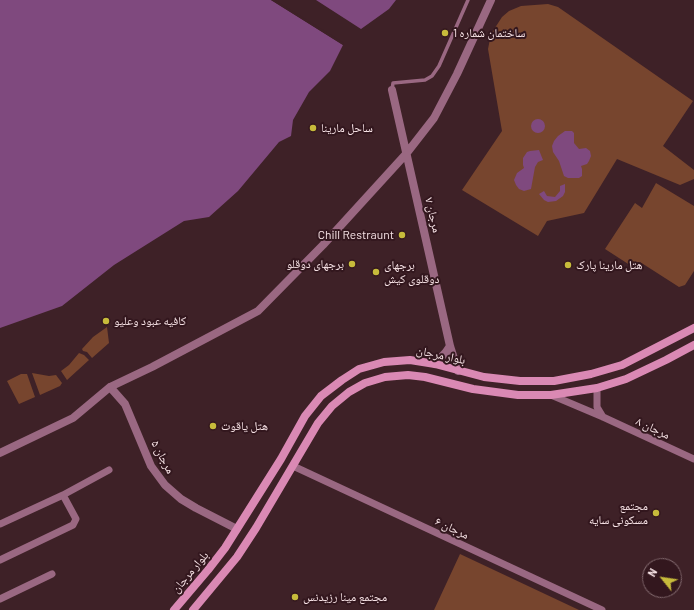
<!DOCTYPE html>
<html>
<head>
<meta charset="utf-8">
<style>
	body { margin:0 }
	#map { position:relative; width:694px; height:610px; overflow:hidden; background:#3e2127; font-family:Barlow,sans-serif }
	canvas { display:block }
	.north { position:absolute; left:642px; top:558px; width:40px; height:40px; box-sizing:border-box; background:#33171e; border:1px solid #82696e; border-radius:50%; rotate:300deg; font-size:11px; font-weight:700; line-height:16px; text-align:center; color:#f8e4e7 }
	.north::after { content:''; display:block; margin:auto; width:14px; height:18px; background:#c7bb3b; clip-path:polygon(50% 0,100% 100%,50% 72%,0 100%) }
</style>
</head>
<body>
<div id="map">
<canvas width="694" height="610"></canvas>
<div class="north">N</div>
</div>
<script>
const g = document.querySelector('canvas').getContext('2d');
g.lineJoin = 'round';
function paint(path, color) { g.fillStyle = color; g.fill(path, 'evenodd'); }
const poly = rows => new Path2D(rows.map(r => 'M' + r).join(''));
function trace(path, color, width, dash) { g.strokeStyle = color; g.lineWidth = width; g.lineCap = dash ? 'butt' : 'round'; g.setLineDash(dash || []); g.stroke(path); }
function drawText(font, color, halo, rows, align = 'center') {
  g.font = font + ' Barlow,"Noto Naskh Arabic",sans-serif'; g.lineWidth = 4; g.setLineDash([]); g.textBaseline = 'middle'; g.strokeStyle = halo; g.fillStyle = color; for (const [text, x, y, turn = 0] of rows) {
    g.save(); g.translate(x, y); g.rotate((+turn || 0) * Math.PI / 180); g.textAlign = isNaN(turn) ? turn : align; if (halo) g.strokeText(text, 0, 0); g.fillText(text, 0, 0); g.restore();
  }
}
const green = poly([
	[548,4,558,7,693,101,663,146,694,170,694,179,680,185,617,159,584,213,547,221,538,236,462,190,502,131,488,49,491,34,502,17,509,11,521,6],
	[656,183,694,206,694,271,685,285,679,287,640,262,636,269,605,249,635,203,642,208],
	[107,327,109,343,92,358,87,352,83,351,82,349,93,337],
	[79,353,84,355,89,360,67,380,61,371,69,365],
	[32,373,49,376,56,375,62,383,60,386,40,395],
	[21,374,27,374,35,397,19,404,7,381],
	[460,554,579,610,434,610]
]);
const water = poly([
	[0,0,271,0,343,45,330,71,309,92,293,120,291,136,279,142,238,191,209,217,184,221,114,265,62,306,0,328],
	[316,0,396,0,389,9,361,29],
	'531 126a7 7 0 1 1 14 0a7 7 0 1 1-14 0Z',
	[565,131,572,131,574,133,574,143,579,149,586,148,590,151,591,156,589,161,587,164,581,166,582,169,582,176,579,178,568,178,564,176,559,161,553,152,552,146,554,141,558,136],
	[539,150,543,160,538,162,535,167,531,189,524,191,519,189,516,185,514,180,517,173,524,168,523,165,523,158,527,152,530,151],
	[565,184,565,192,563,196,556,201,548,202,544,200,539,194,544,191,547,196,555,197,560,191,560,186]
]);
const pier = poly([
	[271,0,275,0,344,43,343,45]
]);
const service = poly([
	[392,90,393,83,425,80,432,76,439,66,468,0]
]);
const minor = poly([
	[597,388,597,407,603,417],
	[551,395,603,417,694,459],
	[293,466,602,610],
	[0,524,63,495,109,470],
	[0,560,73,525,76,519,63,495],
	[0,599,52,574]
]);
const tertiary = poly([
	[392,90,450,346,458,371],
	[435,364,446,352,450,346],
	[110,387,125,404,151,466,165,485,181,499,196,508,237,529],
	[0,453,73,418,110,387,152,367,258,311,323,245,406,154,434,118,457,74,491,0]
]);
const secondary = poly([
	[174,610,208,570,225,548,281,459,305,416,321,396,342,380,359,369,384,362,410,360,435,364,484,377,520,381,554,381,591,374,622,365,694,328],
	[193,610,237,557,256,528,318,423,332,406,349,392,365,383,385,377,408,375,425,377,473,389,518,395,551,395,597,388,626,379,666,360,694,345]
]);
const markers = [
	[445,33,4,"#c7bb3b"],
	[313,128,4,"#c7bb3b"],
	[402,235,4,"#c7bb3b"],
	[352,264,4,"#c7bb3b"],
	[568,265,4,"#c7bb3b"],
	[376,272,4,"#c7bb3b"],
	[106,321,4,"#c7bb3b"],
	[213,426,4,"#c7bb3b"],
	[656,513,4,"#c7bb3b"],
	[295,597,4,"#c7bb3b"]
];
const poiNames = [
	["ساختمان شماره 1",453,33],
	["ساحل مارینا",321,128],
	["Chill Restraunt",394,235,"right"],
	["برجهای دوقلو",344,264,"right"],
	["برجهای",384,265],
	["دوقلوی کیش",384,279],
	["هتل مارینا پارک",576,265],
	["کافیه عبود وعلیو",114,321],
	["هتل یاقوت",221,426],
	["مجتمع",648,506,"right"],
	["مسکونی سایه",648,520,"right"],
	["مجتمع مینا رزیدنس",303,597]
];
const streetNames = [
	["مرجان ۷",433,215,77],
	["بلوار مرجان",441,355,12],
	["مرجان ۸",653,428,25],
	["مرجان ۵",163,457,62],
	["مرجان ۶",452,528,25],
	["بلوار مرجان",190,572,-50]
];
paint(green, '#77452e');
paint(water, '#7f497e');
paint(pier, '#3e2127');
trace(service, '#9a6882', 3.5);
trace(minor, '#9a6882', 7);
trace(tertiary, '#9a6882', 8);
trace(secondary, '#da89b4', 8);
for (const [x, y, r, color] of markers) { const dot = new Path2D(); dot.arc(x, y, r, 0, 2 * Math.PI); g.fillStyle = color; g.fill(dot); trace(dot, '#33171e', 1.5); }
drawText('12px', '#f8e4e7', '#33171e', poiNames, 'left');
drawText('12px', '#f8e4e7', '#33171e', streetNames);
</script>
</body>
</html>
